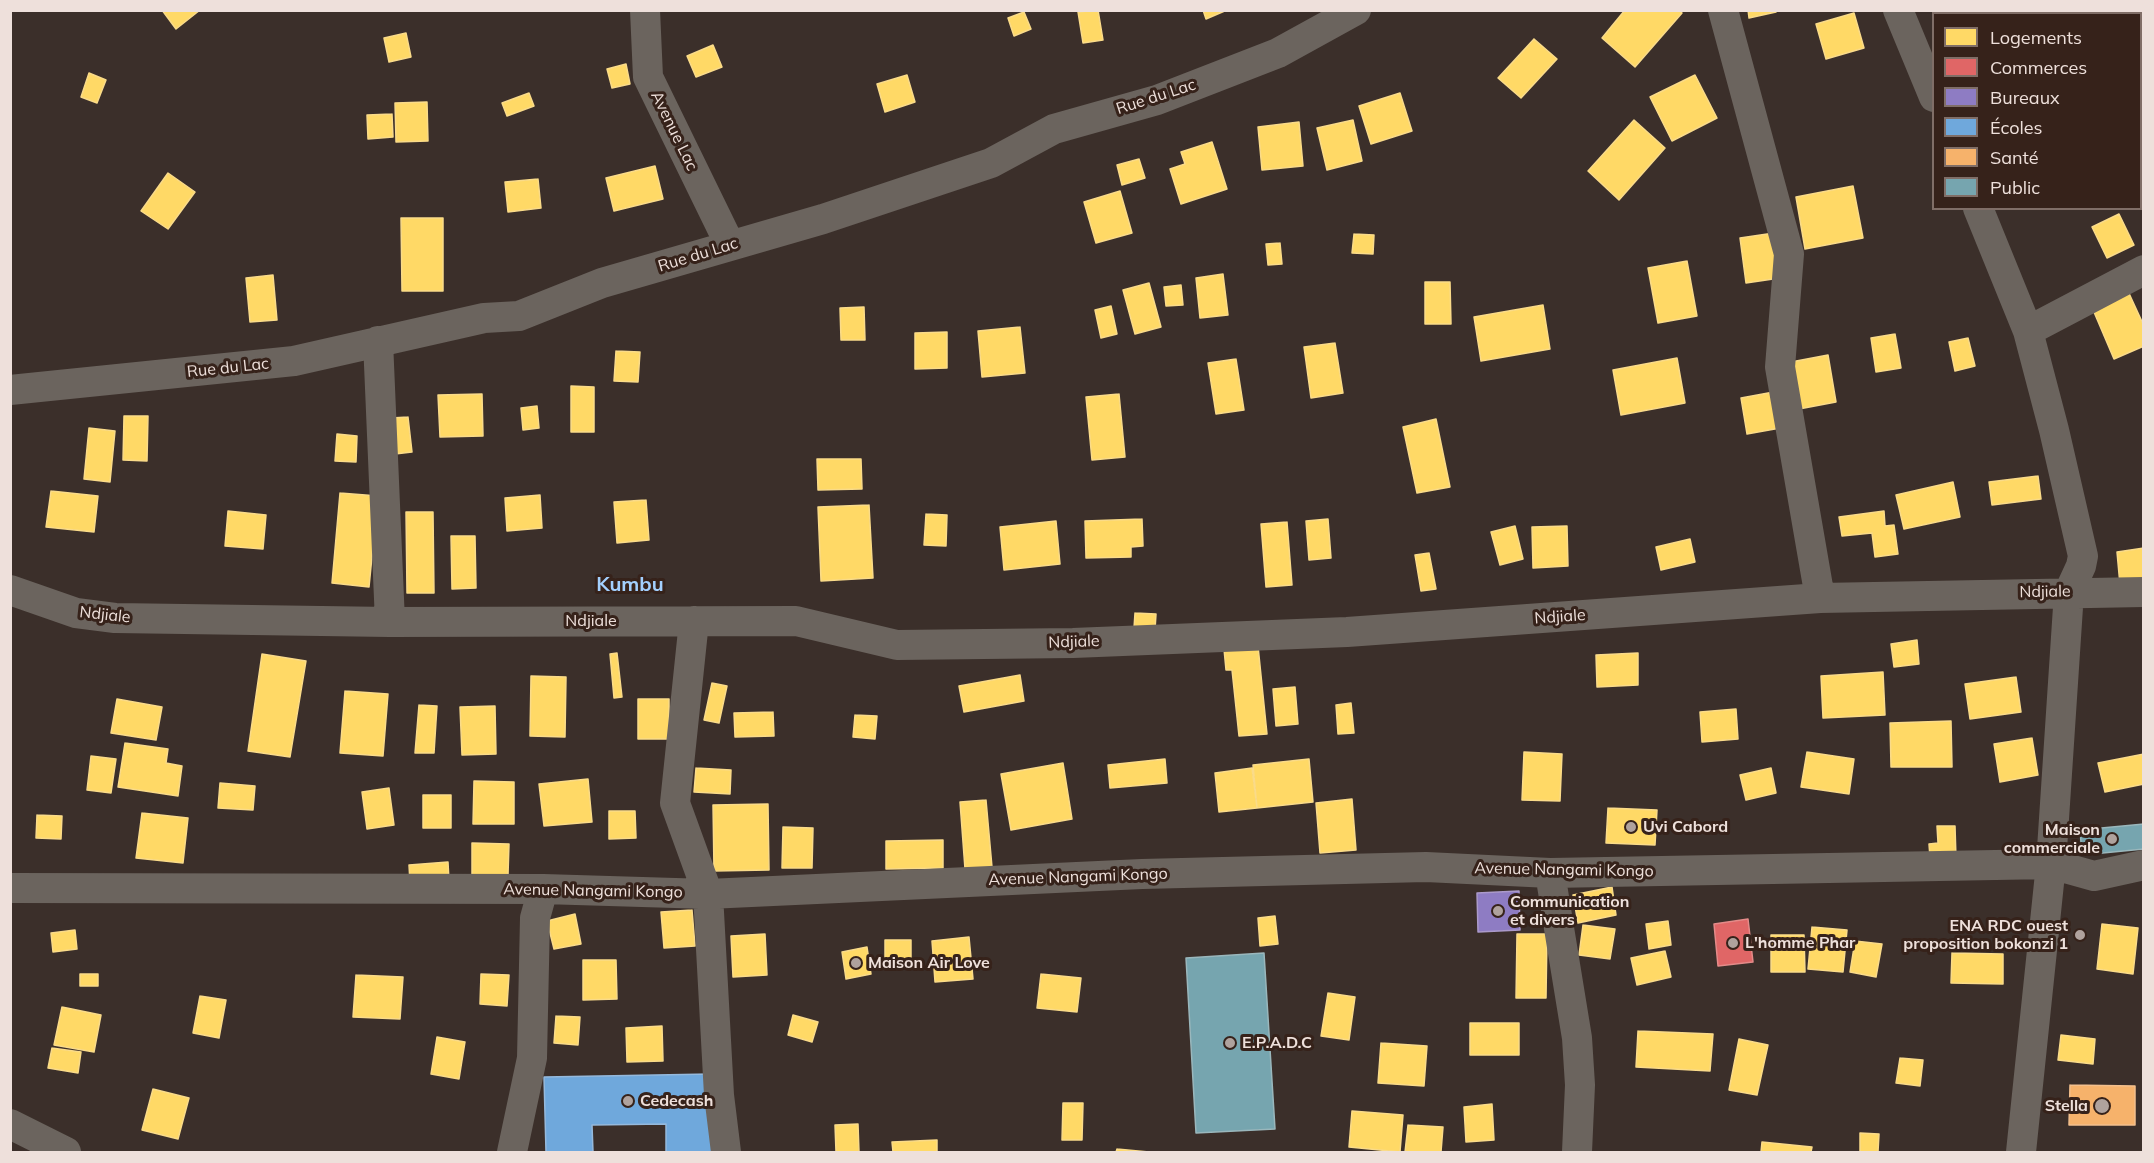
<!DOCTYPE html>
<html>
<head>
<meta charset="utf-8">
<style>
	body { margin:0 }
	#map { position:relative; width:2154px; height:1163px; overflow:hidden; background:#3b2f2a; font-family:Mulish,sans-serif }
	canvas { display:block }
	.frame { position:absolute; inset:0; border:12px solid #eee0db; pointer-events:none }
	.legend { position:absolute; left:1932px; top:12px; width:210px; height:198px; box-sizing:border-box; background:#36221a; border:2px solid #806e67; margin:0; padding:8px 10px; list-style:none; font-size:18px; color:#eee0db }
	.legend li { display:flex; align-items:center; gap:12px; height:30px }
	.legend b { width:30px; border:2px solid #806e67 }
</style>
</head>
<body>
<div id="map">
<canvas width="2154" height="1163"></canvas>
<div class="frame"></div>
<ul class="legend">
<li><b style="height:16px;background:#ffd966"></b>Logements</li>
<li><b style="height:16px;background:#e06666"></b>Commerces</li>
<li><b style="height:16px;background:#8e7cc3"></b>Bureaux</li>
<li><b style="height:16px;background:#6fa8dc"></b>Écoles</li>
<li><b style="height:16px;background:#f6b26b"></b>Santé</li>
<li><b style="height:16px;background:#76a5af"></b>Public</li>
</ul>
</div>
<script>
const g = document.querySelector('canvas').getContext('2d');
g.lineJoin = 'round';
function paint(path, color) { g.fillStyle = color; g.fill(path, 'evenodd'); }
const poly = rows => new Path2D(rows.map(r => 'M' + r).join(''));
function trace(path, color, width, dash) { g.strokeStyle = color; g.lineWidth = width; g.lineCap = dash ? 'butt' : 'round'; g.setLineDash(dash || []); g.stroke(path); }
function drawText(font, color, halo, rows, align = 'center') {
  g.font = font + ' Mulish,sans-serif'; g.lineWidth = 6; g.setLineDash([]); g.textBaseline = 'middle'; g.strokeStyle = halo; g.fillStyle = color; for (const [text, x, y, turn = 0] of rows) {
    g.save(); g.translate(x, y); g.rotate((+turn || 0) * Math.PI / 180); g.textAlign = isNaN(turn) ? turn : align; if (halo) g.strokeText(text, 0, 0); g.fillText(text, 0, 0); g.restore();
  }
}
const homes = poly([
	[162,10,200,10,176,29,162,10],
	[1098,10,1103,40,1083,43,1078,12,1098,10],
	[1203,10,1227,10,1206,19,1203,10],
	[1625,10,1679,10,1682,13,1635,67,1602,38,1625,10],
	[1748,10,1775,10,1776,12,1749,18,1748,10],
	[1024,12,1031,29,1014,36,1008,18,1024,12],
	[1854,13,1864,48,1826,59,1816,24,1854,13],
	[406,33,411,57,389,62,384,38,406,33],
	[1534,39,1557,59,1521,98,1498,78,1534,39],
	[713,45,722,67,696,77,687,56,713,45],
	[626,64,630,84,612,88,607,69,626,64],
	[89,73,106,80,97,103,81,97,89,73],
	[907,75,915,102,885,112,877,84,907,75],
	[1695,75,1717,118,1672,141,1650,97,1695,75],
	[529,93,534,106,507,116,502,103,529,93],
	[1400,93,1412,131,1371,144,1359,106,1400,93],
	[427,102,428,141,396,142,395,103,427,102],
	[392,114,393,137,368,139,367,115,392,114],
	[1353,120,1362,161,1327,170,1317,128,1353,120],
	[1634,120,1665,148,1619,200,1588,171,1634,120],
	[1299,122,1303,166,1262,170,1258,127,1299,122],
	[1212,142,1227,189,1181,204,1170,169,1185,164,1181,152,1212,142],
	[1139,159,1145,178,1122,185,1117,165,1139,159],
	[655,166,663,199,614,211,606,178,655,166],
	[168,173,195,192,168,229,141,211,168,173],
	[538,179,541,208,508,212,505,182,538,179],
	[1853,186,1863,238,1805,249,1796,197,1853,186],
	[1120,191,1132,233,1096,243,1084,202,1120,191],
	[2119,214,2134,245,2107,258,2092,227,2119,214],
	[401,218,443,218,443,291,402,291,401,218],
	[1774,233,1780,278,1746,283,1740,238,1774,233],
	[1354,234,1374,235,1373,254,1352,253,1354,234],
	[1280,243,1282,264,1268,265,1266,244,1280,243],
	[1687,261,1697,316,1658,323,1648,268,1687,261],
	[1223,274,1228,315,1200,318,1196,278,1223,274],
	[273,275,277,320,250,322,246,278,273,275],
	[1425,282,1450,282,1451,324,1425,324,1425,282],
	[1149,283,1161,327,1135,334,1123,290,1149,283],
	[1181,285,1183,305,1166,306,1164,287,1181,285],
	[2127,289,2144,326,2144,346,2114,359,2091,305,2127,289],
	[1543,305,1550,349,1481,361,1474,317,1543,305],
	[1111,306,1117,334,1101,338,1095,310,1111,306],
	[864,307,865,340,841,340,840,308,864,307],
	[1020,327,1025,373,982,377,978,331,1020,327],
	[947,332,947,368,915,369,915,333,947,332],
	[1895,334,1901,368,1876,372,1871,338,1895,334],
	[1968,338,1975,366,1955,371,1949,342,1968,338],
	[1335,343,1343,393,1311,398,1304,347,1335,343],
	[616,351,640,352,638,382,614,381,616,351],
	[1828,355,1836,402,1799,409,1791,362,1828,355],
	[1677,358,1685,403,1621,415,1613,370,1677,358],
	[1236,359,1244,410,1216,414,1208,363,1236,359],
	[571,386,594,387,594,432,571,432,571,386],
	[1779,391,1786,427,1747,434,1741,398,1779,391],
	[482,394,483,436,440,437,438,395,482,394],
	[1119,394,1125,457,1092,460,1086,397,1119,394],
	[537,406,539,428,523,430,521,408,537,406],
	[124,416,148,416,147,461,123,460,124,416],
	[408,417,412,452,395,454,391,418,408,417],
	[1436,419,1450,487,1417,493,1403,427,1436,419],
	[89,428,115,431,110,482,84,479,89,428],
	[337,434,357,436,356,462,335,461,337,434],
	[817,459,861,459,862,489,818,490,817,459],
	[2038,476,2041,499,1992,505,1989,482,2038,476],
	[1953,482,1960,517,1904,529,1896,495,1953,482],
	[51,491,98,496,94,532,46,527,51,491],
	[340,493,378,496,369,587,332,583,340,493],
	[540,495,542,528,507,531,505,498,540,495],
	[646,500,649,540,617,543,614,502,646,500],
	[869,505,873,578,821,581,818,507,869,505],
	[228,511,266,515,263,549,225,546,228,511],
	[1884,511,1885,526,1894,525,1898,554,1875,557,1872,533,1842,536,1839,517,1884,511],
	[406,512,433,512,434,593,407,593,406,512],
	[926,514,947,515,946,546,924,545,926,514],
	[1142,519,1143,546,1131,547,1131,557,1086,558,1085,521,1142,519],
	[1328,519,1331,558,1309,560,1306,521,1328,519],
	[1056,521,1060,564,1004,570,1000,527,1056,521],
	[1287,522,1292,585,1266,587,1261,524,1287,522],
	[1515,526,1523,559,1500,565,1491,532,1515,526],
	[1567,526,1568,566,1533,568,1532,527,1567,526],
	[451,536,475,536,476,588,452,589,451,536],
	[1690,539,1695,562,1661,570,1656,547,1690,539],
	[2144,548,2144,582,2120,585,2117,552,2144,548],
	[1429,553,1436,589,1421,591,1415,555,1429,553],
	[1135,613,1156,614,1155,630,1134,628,1135,613],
	[1917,640,1919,664,1894,667,1891,644,1917,640],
	[1258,646,1267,734,1239,736,1232,670,1226,670,1224,649,1258,646],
	[617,653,622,697,614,698,610,654,617,653],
	[1638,653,1638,685,1597,687,1596,655,1638,653],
	[262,654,306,661,290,757,248,751,262,654],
	[1883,672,1885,715,1823,718,1821,676,1883,672],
	[1020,675,1024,701,964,712,959,686,1020,675],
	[531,676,566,677,565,737,530,736,531,676],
	[2016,677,2021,712,1970,719,1965,684,2016,677],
	[712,683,727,686,719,723,704,720,712,683],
	[1295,687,1298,724,1276,726,1273,689,1295,687],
	[345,691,388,694,383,756,340,753,345,691],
	[117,699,162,707,156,740,111,733,117,699],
	[638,699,669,699,669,739,638,739,638,699],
	[1351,703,1354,733,1338,734,1336,705,1351,703],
	[419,705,437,706,434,753,415,753,419,705],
	[495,706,496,754,462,755,460,707,495,706],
	[1736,709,1738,739,1702,742,1700,712,1736,709],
	[773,712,774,736,735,737,734,713,773,712],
	[855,715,877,716,875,739,853,737,855,715],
	[1951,721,1952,767,1891,767,1890,723,1951,721],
	[2032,738,2038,775,2000,782,1994,744,2032,738],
	[125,743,168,749,166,763,182,766,178,796,118,787,125,743],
	[1524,752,1562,754,1560,801,1522,800,1524,752],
	[1807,752,1854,759,1849,794,1801,787,1807,752],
	[2144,754,2144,784,2105,792,2098,763,2144,754],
	[91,756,116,759,111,793,87,790,91,756],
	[1165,759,1167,783,1110,788,1108,765,1165,759],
	[1309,759,1313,802,1257,808,1253,765,1309,759],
	[1063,763,1072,819,1011,830,1001,774,1063,763],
	[696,768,731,770,730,794,694,792,696,768],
	[1252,768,1257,808,1219,812,1215,773,1252,768],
	[1771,768,1776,793,1746,800,1740,775,1771,768],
	[588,779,592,822,544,826,539,784,588,779],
	[474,781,514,782,514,824,473,824,474,781],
	[220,783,255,786,253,810,218,808,220,783],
	[389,788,394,825,367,829,362,792,389,788],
	[423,795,451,795,451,828,423,828,423,795],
	[1352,799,1356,850,1320,853,1316,803,1352,799],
	[986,800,992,867,965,869,960,802,986,800],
	[768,804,769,870,714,871,713,805,768,804],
	[1608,808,1657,810,1655,845,1606,843,1608,808],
	[609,811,635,811,636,838,609,839,609,811],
	[142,813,188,818,183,863,136,858,142,813],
	[37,815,62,816,61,839,36,838,37,815],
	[1937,826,1955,826,1956,858,1930,858,1929,844,1938,843,1937,826],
	[783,827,813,828,812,868,782,868,783,827],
	[943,840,943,868,886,869,886,841,943,840],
	[472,843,509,844,508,875,472,875,472,843],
	[448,862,449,881,410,883,409,865,448,862],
	[1612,887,1616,915,1578,923,1573,895,1612,887],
	[692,910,695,946,664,948,661,912,692,910],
	[575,914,581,944,554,949,547,921,575,914],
	[1275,916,1278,944,1260,946,1258,918,1275,916],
	[1668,921,1671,945,1649,949,1646,924,1668,921],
	[2102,924,2138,928,2133,974,2097,969,2102,924],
	[1583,925,1615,929,1610,959,1579,955,1583,925],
	[1812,927,1847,930,1843,972,1808,969,1812,927],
	[75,930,77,949,53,952,51,933,75,930],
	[765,934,767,975,733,977,731,936,765,934],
	[1517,934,1547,934,1546,998,1516,998,1517,934],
	[1771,935,1804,935,1805,972,1771,972,1771,935],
	[969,937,973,979,935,982,932,941,969,937],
	[885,940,911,940,911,959,885,959,885,940],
	[1855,941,1882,944,1876,977,1850,972,1855,941],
	[867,947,871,974,846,979,842,952,867,947],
	[1665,951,1671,977,1637,985,1631,958,1665,951],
	[1952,953,2003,954,2003,984,1951,983,1952,953],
	[583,960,616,960,617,999,583,1000,583,960],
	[80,974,98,974,98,986,80,986,80,974],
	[481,974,509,975,507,1006,480,1004,481,974],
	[1041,974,1081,978,1077,1012,1037,1008,1041,974],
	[356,975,403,977,400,1019,353,1017,356,975],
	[1328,993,1355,997,1349,1040,1321,1036,1328,993],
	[200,996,226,1000,219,1038,193,1033,200,996],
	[62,1007,101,1015,94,1052,54,1045,62,1007],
	[793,1015,818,1022,812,1042,788,1035,793,1015],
	[556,1016,580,1017,578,1045,554,1043,556,1016],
	[1470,1023,1519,1023,1519,1055,1470,1055,1470,1023],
	[662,1026,663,1061,627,1062,626,1028,662,1026],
	[1638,1031,1713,1034,1710,1071,1636,1067,1638,1031],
	[2061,1035,2095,1039,2093,1064,2058,1060,2061,1035],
	[437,1037,465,1042,459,1079,431,1074,437,1037],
	[1739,1039,1768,1045,1757,1095,1729,1090,1739,1039],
	[1381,1043,1427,1046,1424,1086,1378,1083,1381,1043],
	[52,1048,81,1052,78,1073,48,1068,52,1048],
	[1900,1058,1923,1060,1920,1086,1896,1083,1900,1058],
	[153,1089,189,1098,178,1139,142,1130,153,1089],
	[1063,1103,1083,1103,1082,1140,1062,1140,1063,1103],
	[1492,1104,1494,1140,1466,1142,1464,1107,1492,1104],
	[1352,1111,1403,1115,1400,1152,1349,1147,1352,1111],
	[858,1124,859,1152,836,1152,835,1125,858,1124],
	[1408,1125,1443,1127,1441,1152,1405,1152,1408,1125],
	[1860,1133,1879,1134,1878,1152,1860,1152,1860,1133],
	[937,1140,937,1152,893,1152,892,1142,937,1140],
	[1762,1142,1812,1147,1811,1152,1761,1152,1762,1142],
	[1117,1149,1149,1152,1116,1152,1117,1149]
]);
const shops = poly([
	[1748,919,1753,962,1718,966,1714,924,1748,919]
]);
const offices = poly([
	[1519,891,1520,930,1478,932,1477,893,1519,891]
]);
const schools = poly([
	[711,1074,712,1152,666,1152,666,1124,592,1125,593,1152,546,1152,544,1077,711,1074]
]);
const health = poly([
	[2070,1085,2135,1086,2135,1125,2069,1125,2070,1085]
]);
const public = poly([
	[2144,824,2144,849,2082,855,2080,830,2144,824],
	[1264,953,1275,1129,1196,1133,1186,958,1264,953]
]);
const minor = poly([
	[645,10,648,77,730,245],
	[1723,10,1789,254,1780,367,1820,598],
	[1898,10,1934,97],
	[1978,208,2028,331,2054,430,2083,556,2081,566,2069,592,2051,864,2021,1152],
	[2028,331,2144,270],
	[378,341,390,622],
	[10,390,294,361,484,318,519,316,602,283,823,219,991,163,1054,129,1157,100,1278,53,1356,10],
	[10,590,76,613,115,618,390,622,796,621,897,645,1073,643,1347,632,1820,598,2144,592],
	[694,621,675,803,708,894,719,1095,726,1152],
	[1550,873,1577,1038,1580,1085,1577,1152],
	[10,888,543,889,708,894,1142,874,1426,867,1550,873,2051,864,2094,876,2144,865],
	[10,1124,66,1152],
	[512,1152,532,1058,535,918,543,889]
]);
const markers = [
	[1631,827,6,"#afa29d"],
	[2112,839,6,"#afa29d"],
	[1498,911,6,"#afa29d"],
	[2080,935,6,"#afa29d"],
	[1733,943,6,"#afa29d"],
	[856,963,6,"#afa29d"],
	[1230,1043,6,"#afa29d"],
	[628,1101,6,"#afa29d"],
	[2102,1106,8,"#afa29d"]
];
const streetNames = [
	["Rue du Lac",1156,97,-18],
	["Avenue Lac",674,131,64],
	["Rue du Lac",698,255,-17],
	["Rue du Lac",228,368,-6],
	["Ndjiale",2045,592,-1],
	["Ndjiale",105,615,6],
	["Ndjiale",1560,617,-4],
	["Ndjiale",591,621],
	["Ndjiale",1074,642,-2],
	["Avenue Nangami Kongo",1564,870,1],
	["Avenue Nangami Kongo",1078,877,-2],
	["Avenue Nangami Kongo",593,891,1]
];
const poiNames = [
	["Uvi Cabord",1643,827],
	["Maison",2100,830,"right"],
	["commerciale",2100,848,"right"],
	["Communication",1510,902],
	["et divers",1510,920],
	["ENA RDC ouest",2068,926,"right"],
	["proposition bokonzi 1",2068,944,"right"],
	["L'homme Phar",1745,943],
	["Maison Air Love",868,963],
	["E.P.A.D.C",1242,1043],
	["Cedecash",640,1101],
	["Stella",2088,1106,"right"]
];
const quarterNames = [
	["Kumbu",630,585]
];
paint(homes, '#ffd966');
trace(homes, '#fadb89', 1.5);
paint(shops, '#e06666');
trace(shops, '#e48b89', 1.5);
paint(offices, '#8e7cc3');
trace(offices, '#ab9aca', 1.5);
paint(schools, '#6fa8dc');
trace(schools, '#95b9dc', 1.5);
paint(health, '#f6b26b');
trace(health, '#f4c08d', 1.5);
paint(public, '#76a5af');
trace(public, '#9ab7bc', 1.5);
trace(minor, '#6b645e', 30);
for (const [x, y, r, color] of markers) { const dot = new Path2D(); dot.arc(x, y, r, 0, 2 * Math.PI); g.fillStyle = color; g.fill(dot); trace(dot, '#36221a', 2); }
drawText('16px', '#eee0db', '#36221a', streetNames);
drawText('bold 16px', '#eee0db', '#36221a', poiNames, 'left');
drawText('bold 20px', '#a3d0fe', '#36221a', quarterNames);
</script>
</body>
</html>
